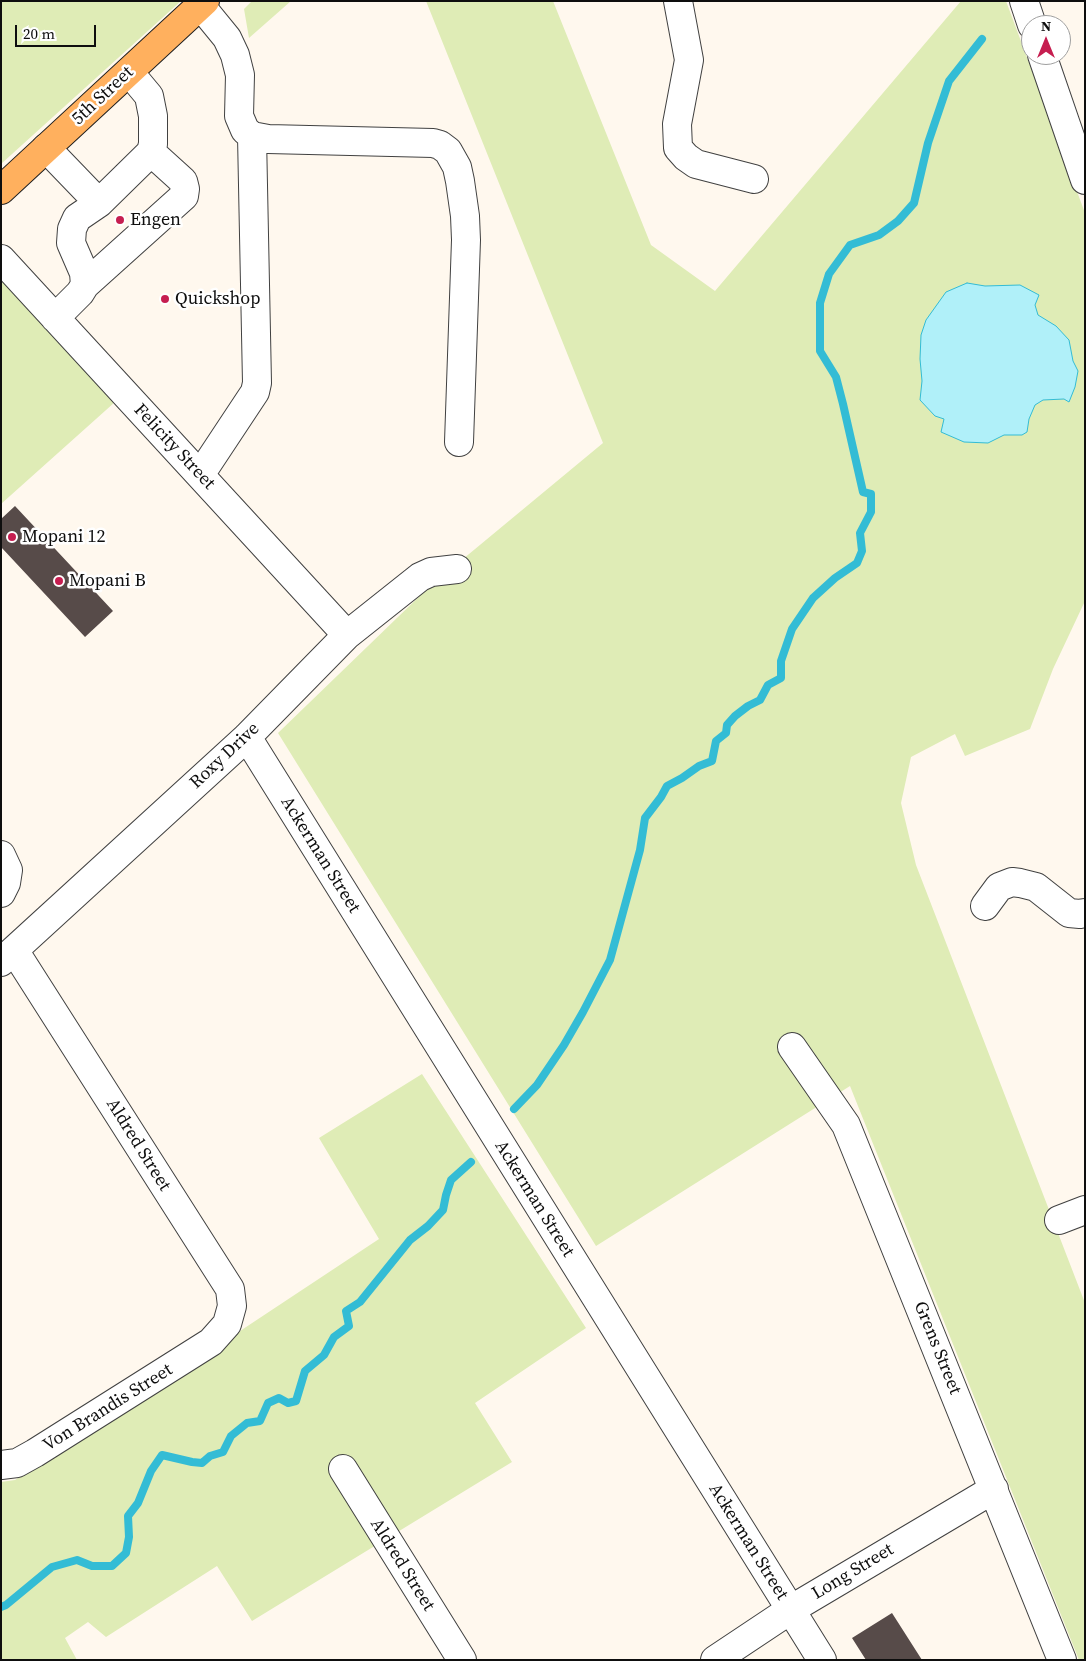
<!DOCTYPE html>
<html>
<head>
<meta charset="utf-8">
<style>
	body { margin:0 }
	#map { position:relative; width:1086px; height:1661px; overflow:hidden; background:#fff8ee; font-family:"Source Serif 4",serif }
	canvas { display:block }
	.frame { position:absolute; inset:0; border:2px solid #0e0e0e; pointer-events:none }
	.north { position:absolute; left:1021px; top:15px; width:50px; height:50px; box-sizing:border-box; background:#fff; border:1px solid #9f9f9f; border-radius:50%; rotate:0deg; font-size:14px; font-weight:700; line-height:20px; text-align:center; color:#0e0e0e }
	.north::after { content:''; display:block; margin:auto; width:18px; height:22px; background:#c61e50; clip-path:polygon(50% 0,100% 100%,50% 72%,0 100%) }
	.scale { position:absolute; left:15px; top:25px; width:81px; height:22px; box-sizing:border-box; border:2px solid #0e0e0e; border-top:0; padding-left:6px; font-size:15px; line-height:18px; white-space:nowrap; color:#0e0e0e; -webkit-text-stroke:4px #fff; paint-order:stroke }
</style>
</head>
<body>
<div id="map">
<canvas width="1086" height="1661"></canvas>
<div class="frame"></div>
<div class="north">N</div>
<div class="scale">20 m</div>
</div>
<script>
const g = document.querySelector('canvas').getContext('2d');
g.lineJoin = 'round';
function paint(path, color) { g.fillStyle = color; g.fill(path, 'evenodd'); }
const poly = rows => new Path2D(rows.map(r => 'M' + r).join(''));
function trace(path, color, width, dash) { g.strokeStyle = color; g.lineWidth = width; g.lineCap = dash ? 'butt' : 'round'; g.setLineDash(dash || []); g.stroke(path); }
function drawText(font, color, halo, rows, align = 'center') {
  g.font = font + ' "Source Serif 4",serif'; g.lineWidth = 5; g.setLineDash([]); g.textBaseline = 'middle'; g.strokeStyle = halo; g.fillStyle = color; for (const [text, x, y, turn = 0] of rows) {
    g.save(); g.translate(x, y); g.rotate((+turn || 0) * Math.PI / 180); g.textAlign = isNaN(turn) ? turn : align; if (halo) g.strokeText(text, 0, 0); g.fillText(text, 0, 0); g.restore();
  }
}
const green = poly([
	[1,1,181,1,1,164],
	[252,1,291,1,249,38,244,9],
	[426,1,553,1,651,245,715,291,961,1,1006,1,1085,213,1085,601,1053,669,1030,729,965,756,955,734,911,757,901,803,916,865,1085,1303,1085,1660,1079,1660,850,1086,596,1246,278,733,428,588,603,443],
	[1,276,115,402,1,504],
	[422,1074,586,1328,475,1403,512,1462,252,1621,217,1566,106,1637,88,1622,65,1638,77,1660,1,1660,1,1482,15,1480,379,1239,319,1138]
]);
const water = poly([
	[967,283,985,286,1020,285,1039,295,1035,305,1038,315,1056,326,1069,340,1073,361,1078,371,1075,387,1069,402,1064,399,1043,400,1035,405,1029,419,1027,432,1022,435,1004,435,988,443,964,442,941,432,944,419,935,416,920,400,922,381,920,359,921,335,926,320,946,292,967,283]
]);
const stream = poly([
	[514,1109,537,1085,564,1045,583,1012,610,960,640,850,645,818,661,797,667,786,682,778,699,766,712,761,716,741,726,733,727,725,735,716,748,706,760,700,768,685,781,678,781,661,792,629,813,598,835,578,857,563,862,551,860,533,871,512,871,494,863,492,843,404,836,377,820,351,820,303,829,274,850,245,879,235,898,221,914,203,928,143,949,81,982,39],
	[1,1607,6,1605,52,1567,77,1560,92,1566,112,1566,126,1553,129,1537,128,1516,138,1503,151,1471,162,1455,192,1462,202,1463,210,1456,223,1452,231,1436,247,1423,260,1421,268,1403,279,1398,288,1403,296,1401,305,1371,324,1355,334,1337,349,1326,346,1311,360,1302,410,1240,428,1226,443,1210,446,1195,451,1180,471,1162]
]);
const building = poly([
	[15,506,113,611,85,637,1,547,1,519],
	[892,1613,922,1660,866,1660,852,1638]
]);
const minor = poly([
	[678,1,689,60,677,124,678,148,686,157,696,164,754,179],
	[1024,1,1032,25],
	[200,5,227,38,235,55,240,75,239,116,245,130,252,136,268,139,433,143,440,145,448,151,457,167,460,181,465,216,466,240,459,442],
	[1042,55,1085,180],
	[46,148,99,203],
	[1,259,347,635],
	[85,285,184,196,185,189,183,181,151,152],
	[55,318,80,293,85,285,84,273,71,243,72,229,77,218,99,203,151,152,153,144,153,116,149,96,129,72],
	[200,475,249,401,255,392,257,383,252,136],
	[247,737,822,1660],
	[1,855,8,870,6,883,1,893],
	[985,906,999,887,1012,882,1020,883,1036,887,1069,913,1080,914,1085,913],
	[1,962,247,737,347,635,420,577,431,572,457,569],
	[792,1047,846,1125,1062,1660],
	[1059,1220,1085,1210],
	[1,1465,17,1463,35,1453,211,1342,227,1324,232,1306,230,1289,14,950],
	[343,1469,462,1660],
	[715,1660,790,1610,994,1489]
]);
const major = poly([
	[1,190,205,1]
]);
const markers = [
	[120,220,5,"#c61e50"],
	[165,299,5,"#c61e50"],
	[12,537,5,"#c61e50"],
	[59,581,5,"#c61e50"]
];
const streetNames = [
	["5th Street",103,96,-43],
	["Felicity Street",174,447,47],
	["Roxy Drive",225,756,-43],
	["Ackerman Street",320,855,58],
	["Aldred Street",138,1145,58],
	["Ackerman Street",534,1199,58],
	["Grens Street",937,1348,68],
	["Von Brandis Street",108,1408,-32],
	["Ackerman Street",748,1542,58],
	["Aldred Street",402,1565,58],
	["Long Street",853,1572,-31]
];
const poiNames = [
	["Engen",130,220],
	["Quickshop",175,299],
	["Mopani 12",22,537],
	["Mopani B",69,581]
];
paint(green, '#dfecb6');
paint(water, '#b0f0f9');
trace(water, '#33bcd5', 1);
trace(stream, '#33bcd5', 8);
paint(building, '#574b49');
trace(minor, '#414141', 30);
trace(major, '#1f1f1f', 30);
trace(minor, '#fff', 28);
trace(major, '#ffb05e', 28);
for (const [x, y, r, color] of markers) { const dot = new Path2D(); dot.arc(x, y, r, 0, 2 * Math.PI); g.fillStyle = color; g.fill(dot); trace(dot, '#fff', 2); }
drawText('18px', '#0e0e0e', '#fff', streetNames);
drawText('18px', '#0e0e0e', '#fff', poiNames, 'left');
</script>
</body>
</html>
